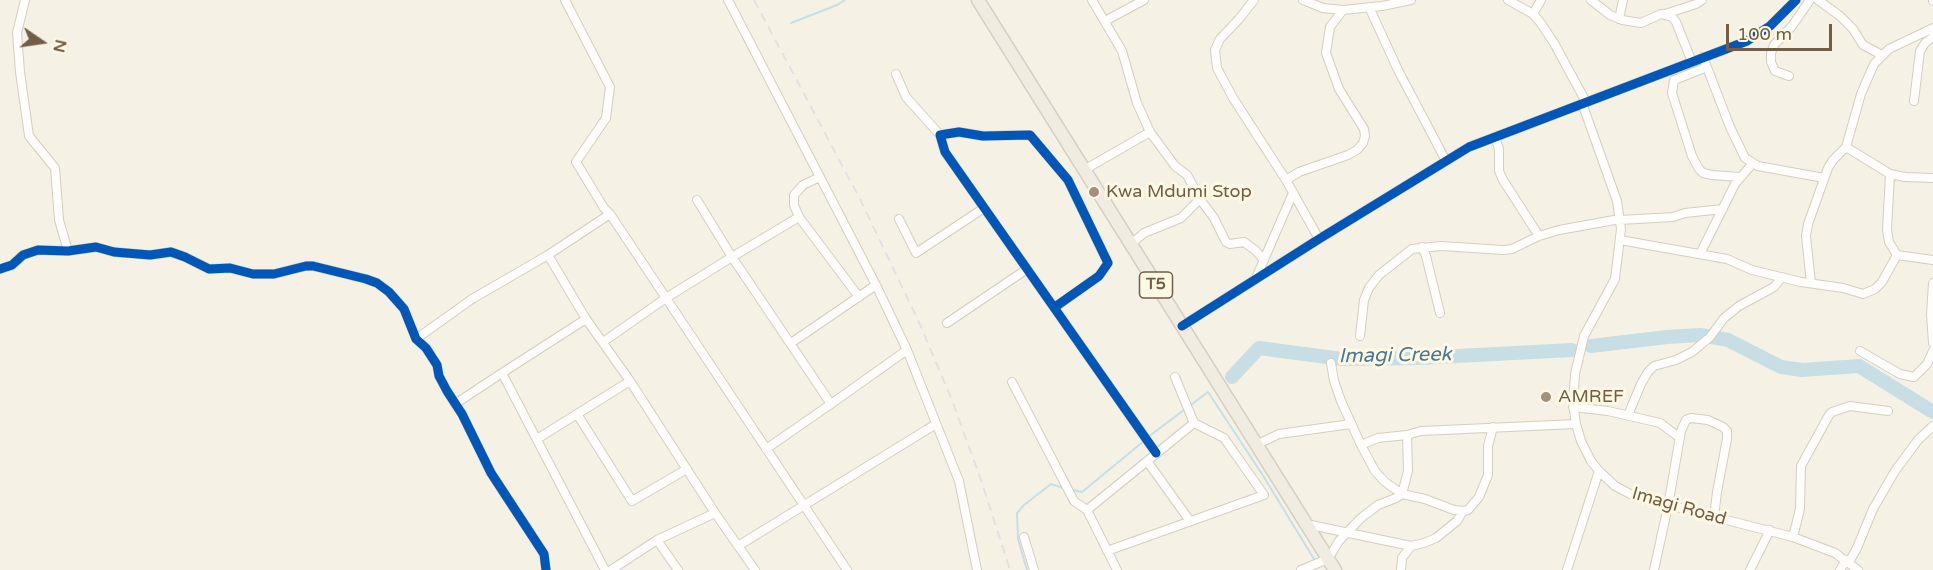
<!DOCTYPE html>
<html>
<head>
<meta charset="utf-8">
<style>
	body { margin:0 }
	#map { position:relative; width:1933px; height:570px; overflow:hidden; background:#f5f2e5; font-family:"Varela Round",sans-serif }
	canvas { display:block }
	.north { position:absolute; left:12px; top:12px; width:60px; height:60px; -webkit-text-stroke:4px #fff9e4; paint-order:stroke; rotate:103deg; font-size:16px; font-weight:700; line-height:24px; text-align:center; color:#725e47 }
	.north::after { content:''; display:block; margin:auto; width:21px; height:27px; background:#725e47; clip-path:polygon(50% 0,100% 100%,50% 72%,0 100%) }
	.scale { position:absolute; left:1726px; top:24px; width:106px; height:27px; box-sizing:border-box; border:3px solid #725e47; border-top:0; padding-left:8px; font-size:18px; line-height:21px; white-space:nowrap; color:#725e47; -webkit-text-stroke:4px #fff9e4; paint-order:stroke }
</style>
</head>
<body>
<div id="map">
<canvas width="1933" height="570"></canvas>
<div class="north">N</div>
<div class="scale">100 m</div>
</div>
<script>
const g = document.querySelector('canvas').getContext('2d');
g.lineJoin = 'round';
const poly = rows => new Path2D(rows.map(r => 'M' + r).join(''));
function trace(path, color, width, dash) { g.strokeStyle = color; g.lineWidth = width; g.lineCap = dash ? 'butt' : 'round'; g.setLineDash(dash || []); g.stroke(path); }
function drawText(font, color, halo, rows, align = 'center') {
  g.font = font + ' "Varela Round",sans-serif'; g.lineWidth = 6; g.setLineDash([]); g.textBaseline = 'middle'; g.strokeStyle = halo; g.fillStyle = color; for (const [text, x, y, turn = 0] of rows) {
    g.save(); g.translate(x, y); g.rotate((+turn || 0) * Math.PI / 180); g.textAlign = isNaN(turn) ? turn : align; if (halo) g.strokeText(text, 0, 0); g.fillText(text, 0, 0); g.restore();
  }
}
const stream = poly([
	[791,23,837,5,845,0],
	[1148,437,1208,392,1262,474,1314,559],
	[1072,490,1082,492,1144,441],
	[1027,570,1018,539,1017,513,1024,505,1051,484,1063,488]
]);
const river = poly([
	[1591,346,1667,337,1700,335,1728,340,1781,367,1802,370,1859,366,1933,412],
	[1232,377,1259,348,1342,359,1419,358,1572,350]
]);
const minor = poly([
	[25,0,17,33,20,72,29,136,55,168,59,220,68,251],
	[565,0,610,87,606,118,576,162,604,208,610,214,666,298,603,342],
	[728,0,876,285,907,350,959,481,977,570],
	[1092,0,1122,51,1137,103,1150,132,1175,166,1187,175,1200,199,1214,218,1226,242,1230,244,1244,242,1255,250,1264,260],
	[1254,0,1239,19,1220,39,1215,50,1217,68,1233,98,1286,180,1319,239],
	[1303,0,1323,8,1343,10,1382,6,1411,0],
	[1508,0,1533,14,1540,22,1554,43,1586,102],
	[1591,0,1610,15,1622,20,1641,23,1661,14,1672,17,1676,22,1692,62],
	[1818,0,1840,16,1853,29,1863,45,1882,55],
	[1933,0,1933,1],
	[1369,7,1398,70,1446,161],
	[1533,14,1541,0],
	[1665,14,1696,4,1702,0],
	[1619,19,1623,0],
	[1105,21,1144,0],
	[1703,57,1730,127,1745,158,1758,166,1824,178],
	[1707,67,1674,80,1672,93,1692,156,1699,169,1703,173,1712,175,1740,177],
	[896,74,906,97,940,135],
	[1789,76,1775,71,1771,62,1771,53,1774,45,1792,26,1810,0],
	[1914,101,1920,51,1925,43,1933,37],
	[1582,103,1617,201,1621,229,1615,279,1584,336,1575,374,1573,403,1576,424,1581,441,1591,461,1599,471,1615,486,1636,497,1793,537,1835,553,1858,570],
	[1495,137,1499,149,1499,171,1503,180,1539,236],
	[1846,147,1890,174,1905,177,1933,178],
	[1084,170,1150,132],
	[1890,174,1887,230,1889,242,1897,255],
	[1286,180,1299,172,1348,155,1357,150,1363,143,1365,136,1364,129,1339,89,1326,53,1330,27,1343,10],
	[697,200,732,257,799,217,859,297],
	[799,217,794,205,794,195,803,185,820,177],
	[899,219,916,253,984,208],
	[1620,220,1673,217,1685,213,1723,209],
	[1620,240,1727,259,1752,270,1801,282,1843,288,1863,294,1875,289,1882,282,1897,255,1933,260],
	[1131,244,1144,233,1181,218,1200,199],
	[1422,247,1426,256,1440,313],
	[1700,254,1735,184,1753,163],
	[548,255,610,214],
	[0,269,12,265,23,255,38,250,68,251,96,247,114,252,150,255,171,252,185,257,209,269,230,268,253,274,274,274,306,266,313,266,366,279,377,283,389,292,404,309,416,339,426,348,437,365,439,376,447,391,462,414,491,473,544,554,546,570],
	[1256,278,1293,193],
	[1811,283,1806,236,1808,224,1828,168,1833,160,1846,147,1861,94,1874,64,1889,49,1933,28],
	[1933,283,1931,315,1933,343],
	[1055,307,1099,276,1108,263,1068,180,1030,135,983,136,959,132,940,135,945,152,1156,453],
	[947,323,1027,269],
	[1182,326,1319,239,1469,147,1747,41,1770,26,1796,0],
	[1360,336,1364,300,1369,288,1379,275,1412,249,1441,246,1504,250,1512,249,1539,236,1559,230,1620,219],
	[416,339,472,299,548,255,586,319],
	[791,343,876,285],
	[1860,351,1900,374,1914,377,1927,364,1933,351],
	[1331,363,1334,381,1341,401,1361,445,1375,471,1385,482,1402,494,1425,499,1454,510,1463,511,1468,510,1479,497,1488,475,1488,446,1493,427],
	[1012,382,1074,501,1087,510,1117,570],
	[455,404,502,373],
	[1573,407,1608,411,1660,423,1680,438],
	[577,414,632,501,687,469],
	[1628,415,1641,384,1648,372,1654,366,1676,360,1692,352,1710,337,1724,318,1739,306,1774,287,1782,277],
	[537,439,630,381],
	[1256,445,1279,434,1351,424],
	[1361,445,1378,438,1407,435,1421,431,1576,424],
	[766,449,831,404],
	[1147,461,1190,521],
	[1087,510,1194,423],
	[1306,524,1411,546],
	[1024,537,1034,570],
	[1793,537,1800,509,1801,466,1829,415,1832,412,1850,406,1888,411],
	[657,540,678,570],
	[738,546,936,424],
	[1107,551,1264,495,1224,438,1194,423,1175,377],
	[1849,562,1857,548,1873,509,1895,471,1918,440,1933,426],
	[605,570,502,373,586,319,630,381,715,513,755,570],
	[611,570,657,540,715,513],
	[847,570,666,298,732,257,831,404,907,350],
	[1301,570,1328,559,1339,541,1361,518,1378,505,1396,498,1402,494,1408,471,1407,435],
	[1401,570,1402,558,1411,546,1424,543,1436,538,1457,521,1463,511],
	[1567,570,1599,471],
	[1654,570,1668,506,1681,431,1686,420,1691,418,1708,420,1723,427,1727,431,1727,439,1717,492,1714,517],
	[1750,570,1770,530],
	[1840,570,1846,560]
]);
const trunk = poly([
	[978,0,1335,570]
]);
const rail = poly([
	[754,0,860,199,918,320,952,400,981,480,1010,570]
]);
const cycleway = poly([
	[0,269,12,265,23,255,38,250,68,251,96,247,114,252,150,255,171,252,185,257,209,269,230,268,253,274,274,274,306,266,313,266,366,279,377,283,389,292,404,309,416,339,426,348,437,365,439,376,447,391,462,414,491,473,544,554,546,570],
	[1055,307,1099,276,1108,263,1068,180,1030,135,983,136,959,132,940,135,945,152,1156,453],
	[1182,326,1319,239,1469,147,1747,41,1770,26,1796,0]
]);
const markers = [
	[1094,192,6,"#a0927e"],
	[1546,397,6,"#a0927e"]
];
const shields = [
	[1156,285,33]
];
const shieldNames = [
	["T5",1156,285]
];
const poiNames = [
	["Kwa Mdumi Stop",1106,192],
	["AMREF",1558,397]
];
const streetNames = [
	["Imagi Road",1679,507,16]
];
const waterNames = [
	["Imagi Creek",1395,356,-1]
];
trace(stream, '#c7dee5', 2);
trace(river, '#c7dee5', 14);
trace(minor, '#d4cec1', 10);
trace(trunk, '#d4cec3', 15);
trace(minor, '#fefdfb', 8);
trace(trunk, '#f1ece2', 12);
trace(rail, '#e4e0e2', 2, [9, 6]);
trace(cycleway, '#0057b8', 9);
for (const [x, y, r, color] of markers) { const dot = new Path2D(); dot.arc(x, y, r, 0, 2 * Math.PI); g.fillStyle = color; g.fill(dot); trace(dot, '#fff9e4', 2); }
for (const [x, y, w] of shields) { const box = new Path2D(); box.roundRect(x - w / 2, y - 13, w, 26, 4.5); g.fillStyle = '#fff9e4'; g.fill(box); trace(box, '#725e47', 1.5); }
drawText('bold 16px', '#725e47', null, shieldNames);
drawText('18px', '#725e47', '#fff9e4', poiNames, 'left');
drawText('18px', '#725e47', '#fff9e4', streetNames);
drawText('italic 20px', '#467993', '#fff9e4', waterNames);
</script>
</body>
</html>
